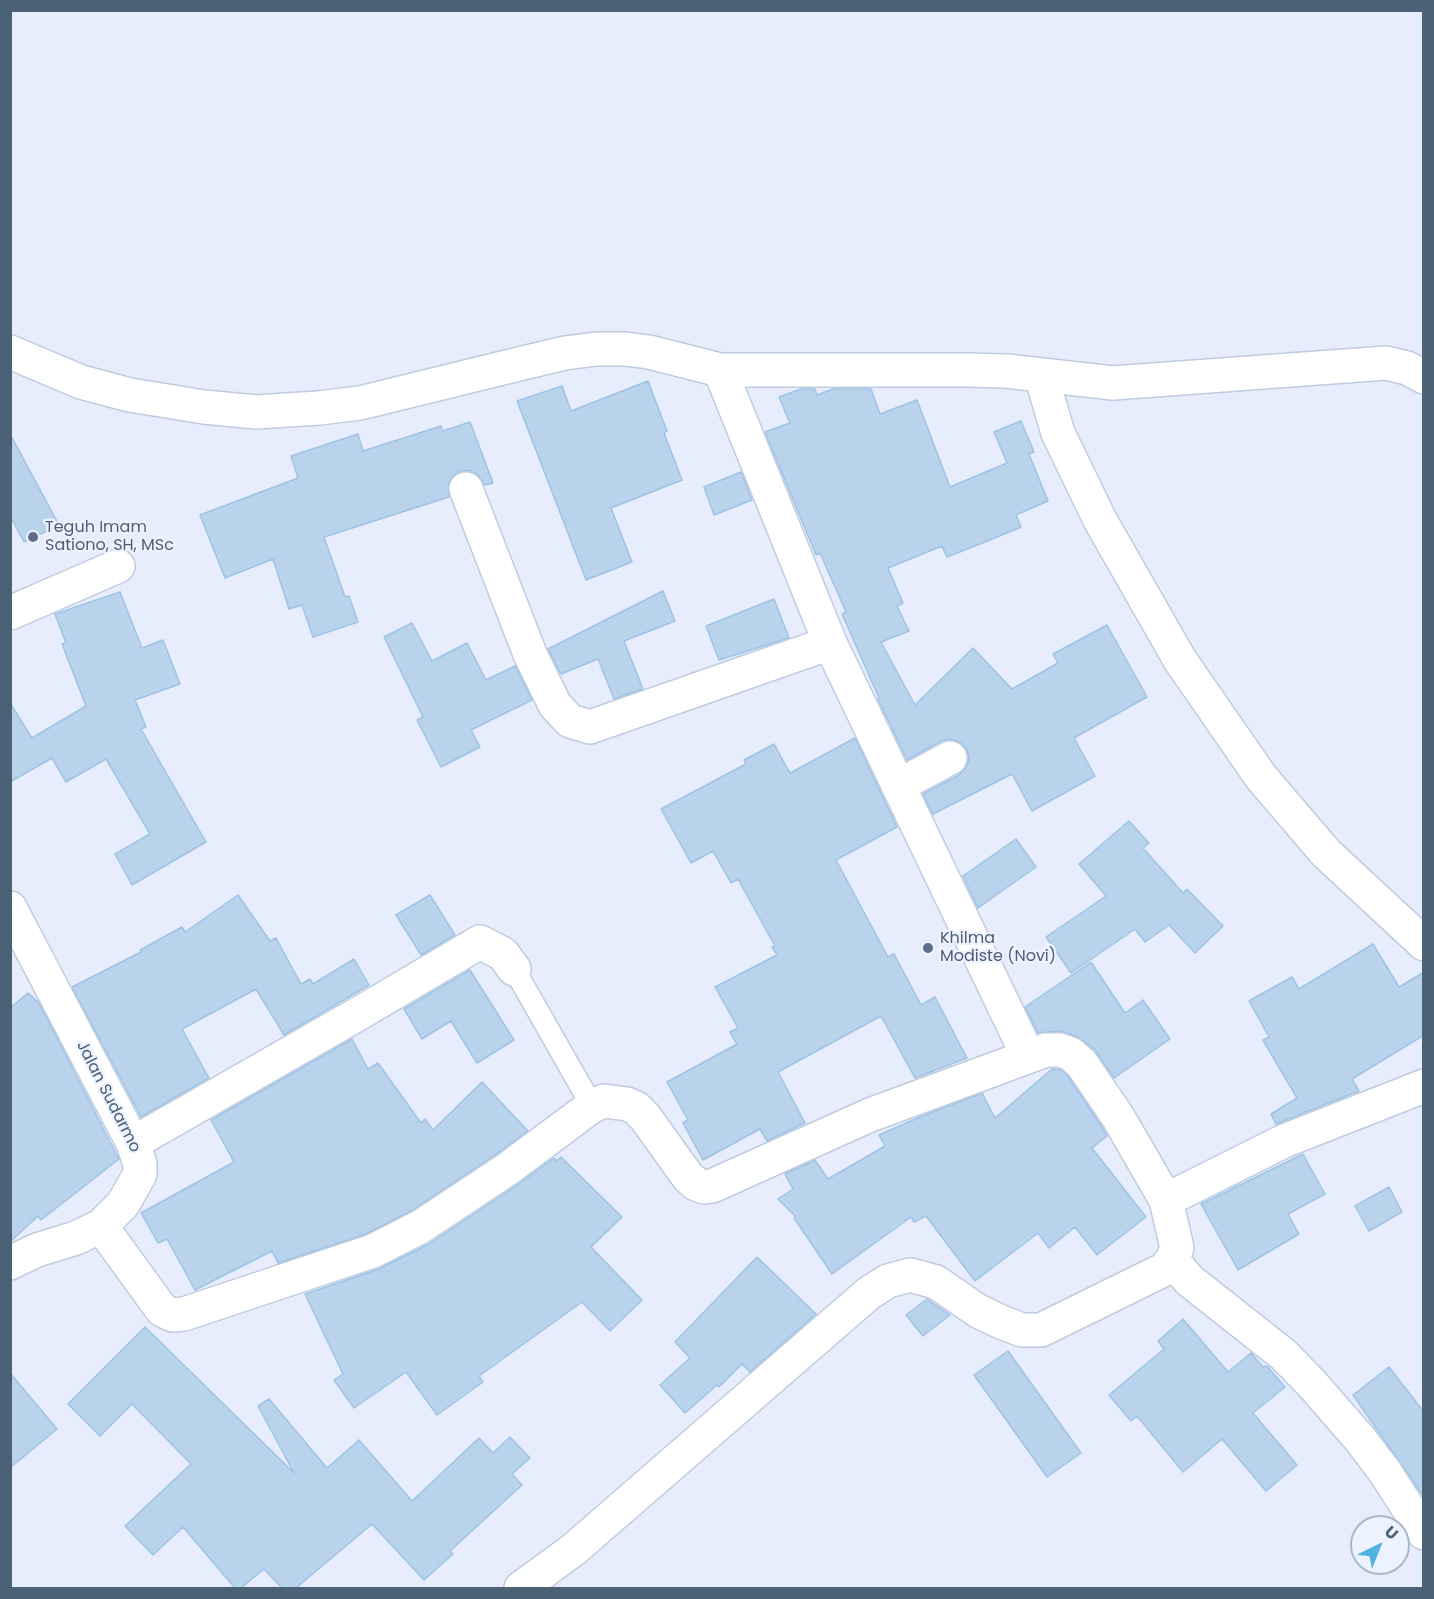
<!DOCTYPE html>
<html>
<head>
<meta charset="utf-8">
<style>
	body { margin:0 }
	#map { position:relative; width:1434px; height:1599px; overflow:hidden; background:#e7edfc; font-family:Poppins,sans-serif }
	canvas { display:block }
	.frame { position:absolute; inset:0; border:12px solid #4b6276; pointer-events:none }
	.north { position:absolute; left:1350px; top:1515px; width:60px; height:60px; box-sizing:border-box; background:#edf2ff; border:2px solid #acb8c8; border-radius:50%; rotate:43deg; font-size:16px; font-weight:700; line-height:24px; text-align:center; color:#4b6276 }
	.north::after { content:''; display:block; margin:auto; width:21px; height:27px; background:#4eb3e4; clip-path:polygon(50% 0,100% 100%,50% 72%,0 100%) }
</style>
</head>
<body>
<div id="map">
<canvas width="1434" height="1599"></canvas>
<div class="frame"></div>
<div class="north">U</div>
</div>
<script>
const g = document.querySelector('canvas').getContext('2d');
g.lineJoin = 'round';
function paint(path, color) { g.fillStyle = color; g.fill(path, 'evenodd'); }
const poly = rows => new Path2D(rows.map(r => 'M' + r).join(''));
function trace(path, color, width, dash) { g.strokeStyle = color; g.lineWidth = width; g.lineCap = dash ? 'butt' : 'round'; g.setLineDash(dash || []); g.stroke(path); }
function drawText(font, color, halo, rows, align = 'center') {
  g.font = font + ' Poppins,sans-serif'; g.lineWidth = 4.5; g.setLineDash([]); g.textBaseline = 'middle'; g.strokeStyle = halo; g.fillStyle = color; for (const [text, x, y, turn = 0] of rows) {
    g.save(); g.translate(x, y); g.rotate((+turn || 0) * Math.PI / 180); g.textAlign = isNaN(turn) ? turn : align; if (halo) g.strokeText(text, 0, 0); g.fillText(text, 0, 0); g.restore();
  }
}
const building = poly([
	[648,381,667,431,664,433,682,480,611,508,632,562,586,580,517,401,562,386,571,411,648,381],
	[801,389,815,389,817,395,833,389,871,389,880,414,917,400,950,487,1007,463,994,432,1021,421,1034,452,1029,454,1048,501,1016,515,1021,527,990,540,947,557,942,546,888,568,903,603,897,606,909,631,881,642,915,705,973,648,1012,689,1058,663,1053,654,1107,625,1147,697,1074,738,1095,776,1032,811,1012,774,933,814,923,794,959,775,966,768,969,759,967,750,960,742,950,739,941,741,907,760,878,699,879,698,842,614,846,612,820,553,816,555,765,432,790,423,779,397,801,389],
	[470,422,493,483,485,485,477,474,468,470,460,471,452,477,448,486,449,497,324,537,345,597,349,596,358,622,313,637,302,605,289,609,273,559,225,578,200,515,298,478,291,456,358,434,363,451,441,426,443,431,470,422],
	[10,434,59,525,24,542,10,516,10,434],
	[741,472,752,500,714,515,704,487,741,472],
	[663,591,675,621,624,641,643,689,614,699,598,659,561,674,548,649,663,591],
	[120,592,142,648,163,640,180,684,135,700,146,727,141,729,206,842,132,885,115,854,150,834,106,759,66,782,52,758,10,782,10,703,32,738,86,706,62,644,66,643,55,614,120,592],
	[774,599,789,638,719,660,706,626,774,599],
	[412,623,432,661,467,643,486,680,515,666,532,700,471,730,480,747,441,767,417,720,423,717,384,637,412,623],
	[855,738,897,827,836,860,888,957,894,954,921,1005,935,997,967,1058,915,1078,881,1016,778,1072,805,1123,767,1141,760,1129,703,1160,683,1123,688,1120,667,1082,737,1044,730,1032,738,1028,715,987,777,955,772,947,775,946,738,879,731,883,713,851,691,863,661,809,746,764,744,760,774,744,790,773,855,738],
	[1129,821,1149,843,1143,848,1183,893,1187,889,1223,926,1195,953,1169,925,1145,942,1135,929,1071,973,1046,937,1106,896,1079,864,1129,821],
	[1016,839,1036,867,978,908,963,876,1016,839],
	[238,895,270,941,276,938,301,984,310,979,313,984,354,959,369,985,284,1035,256,989,182,1029,209,1078,141,1117,72,987,141,952,140,950,182,927,185,932,238,895],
	[430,895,455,935,421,955,396,915,430,895],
	[1373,944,1399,987,1424,972,1424,1035,1352,1079,1359,1091,1276,1124,1271,1114,1297,1098,1263,1040,1269,1037,1249,1001,1292,977,1299,989,1373,944],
	[1091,962,1125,1013,1143,1000,1170,1039,1114,1078,1095,1050,1078,1037,1060,1031,1038,1033,1025,1007,1091,962],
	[470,970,514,1040,477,1063,451,1021,422,1039,404,1009,470,970],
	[28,993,39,1003,119,1159,41,1220,38,1216,10,1242,10,1008,28,993],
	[352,1039,368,1069,378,1063,421,1123,425,1119,433,1130,482,1082,528,1131,495,1155,411,1211,366,1234,278,1263,272,1251,195,1290,167,1239,158,1243,141,1213,234,1162,211,1120,352,1039],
	[1052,1069,1061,1070,1068,1076,1102,1127,1107,1136,1092,1148,1146,1217,1097,1255,1075,1227,1049,1248,1038,1233,975,1281,926,1216,914,1222,911,1217,832,1274,794,1218,795,1216,778,1199,793,1189,785,1174,815,1160,828,1179,885,1146,879,1135,920,1117,982,1093,995,1118,1052,1069],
	[1303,1154,1325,1194,1288,1214,1299,1234,1238,1270,1201,1204,1303,1154],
	[561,1157,622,1217,591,1247,642,1300,610,1331,582,1302,479,1376,483,1382,437,1415,406,1372,354,1408,334,1380,343,1374,305,1294,379,1269,429,1244,516,1186,554,1158,557,1161,561,1157],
	[1389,1187,1402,1212,1369,1231,1355,1206,1389,1187],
	[757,1257,816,1314,750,1372,742,1364,719,1387,717,1385,685,1413,660,1385,690,1358,675,1342,757,1257],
	[927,1299,950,1315,923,1336,906,1315,927,1299],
	[1183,1319,1228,1372,1251,1353,1263,1367,1267,1366,1285,1387,1253,1413,1297,1465,1266,1491,1222,1439,1183,1472,1137,1416,1131,1421,1109,1395,1164,1349,1158,1341,1183,1319],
	[145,1327,294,1473,258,1406,269,1399,327,1468,359,1440,412,1501,479,1438,493,1453,510,1437,530,1458,512,1474,522,1485,450,1551,453,1554,424,1580,372,1524,296,1588,282,1588,264,1569,241,1588,235,1588,183,1527,153,1555,125,1526,191,1464,132,1404,100,1436,68,1404,145,1327],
	[1008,1351,1081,1453,1047,1477,974,1375,1008,1351],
	[1389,1367,1424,1412,1424,1497,1353,1395,1389,1367],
	[10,1373,57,1429,10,1468,10,1373]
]);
const lane = poly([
	[514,969,592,1106]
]);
const street = poly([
	[10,352,81,382,130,395,204,407,256,412,319,408,360,403,527,362,565,353,596,349,625,349,649,352,720,370,966,370,1006,371,1113,383,1386,363,1407,368,1424,377],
	[720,370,830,643,1028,1056],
	[1041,375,1058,433,1100,520,1180,660,1261,777,1326,853,1424,944],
	[466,489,530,654,555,705,570,721,590,727,830,643],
	[10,613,118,566],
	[898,786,950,758],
	[10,908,133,1143,140,1164,140,1174,123,1204,101,1226,76,1238,37,1250,10,1263],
	[133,1143,358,1014,480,942,503,954,514,969],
	[1166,1200,1284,1141,1424,1086],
	[101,1226,162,1310,173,1315,184,1314,373,1251,420,1227,506,1170,592,1106,604,1101,627,1104,636,1108,645,1117,688,1177,696,1184,704,1187,712,1186,870,1115,1046,1050,1060,1050,1071,1054,1082,1064,1118,1117,1166,1200,1177,1248,1172,1260,1165,1269,1041,1330,1022,1330,1001,1322,978,1311,936,1282,910,1275,888,1281,869,1293,573,1550,521,1588],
	[1172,1260,1189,1280,1284,1355,1313,1385,1360,1439,1385,1472,1424,1533]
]);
const markers = [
	[33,537,6,"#5c6f8a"],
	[928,948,6,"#5c6f8a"]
];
const serviceNames = [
	["Teguh Imam",45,528],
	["Sationo, SH, MSc",45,546],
	["Khilma",940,939],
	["Modiste (Novi)",940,957]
];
const streetNames = [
	["Jalan Sudarmo",108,1097,63]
];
paint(building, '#bad3ec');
trace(building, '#9fc3e4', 1.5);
trace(lane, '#bfccdf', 24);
trace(street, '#bfccdf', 36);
trace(lane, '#fff', 21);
trace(street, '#fff', 33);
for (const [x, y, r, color] of markers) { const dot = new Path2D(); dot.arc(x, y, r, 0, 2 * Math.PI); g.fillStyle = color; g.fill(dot); trace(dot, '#edf2ff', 2); }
drawText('16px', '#4e5e75', '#edf2ff', serviceNames, 'left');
drawText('16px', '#4b6276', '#edf2ff', streetNames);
</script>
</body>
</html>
